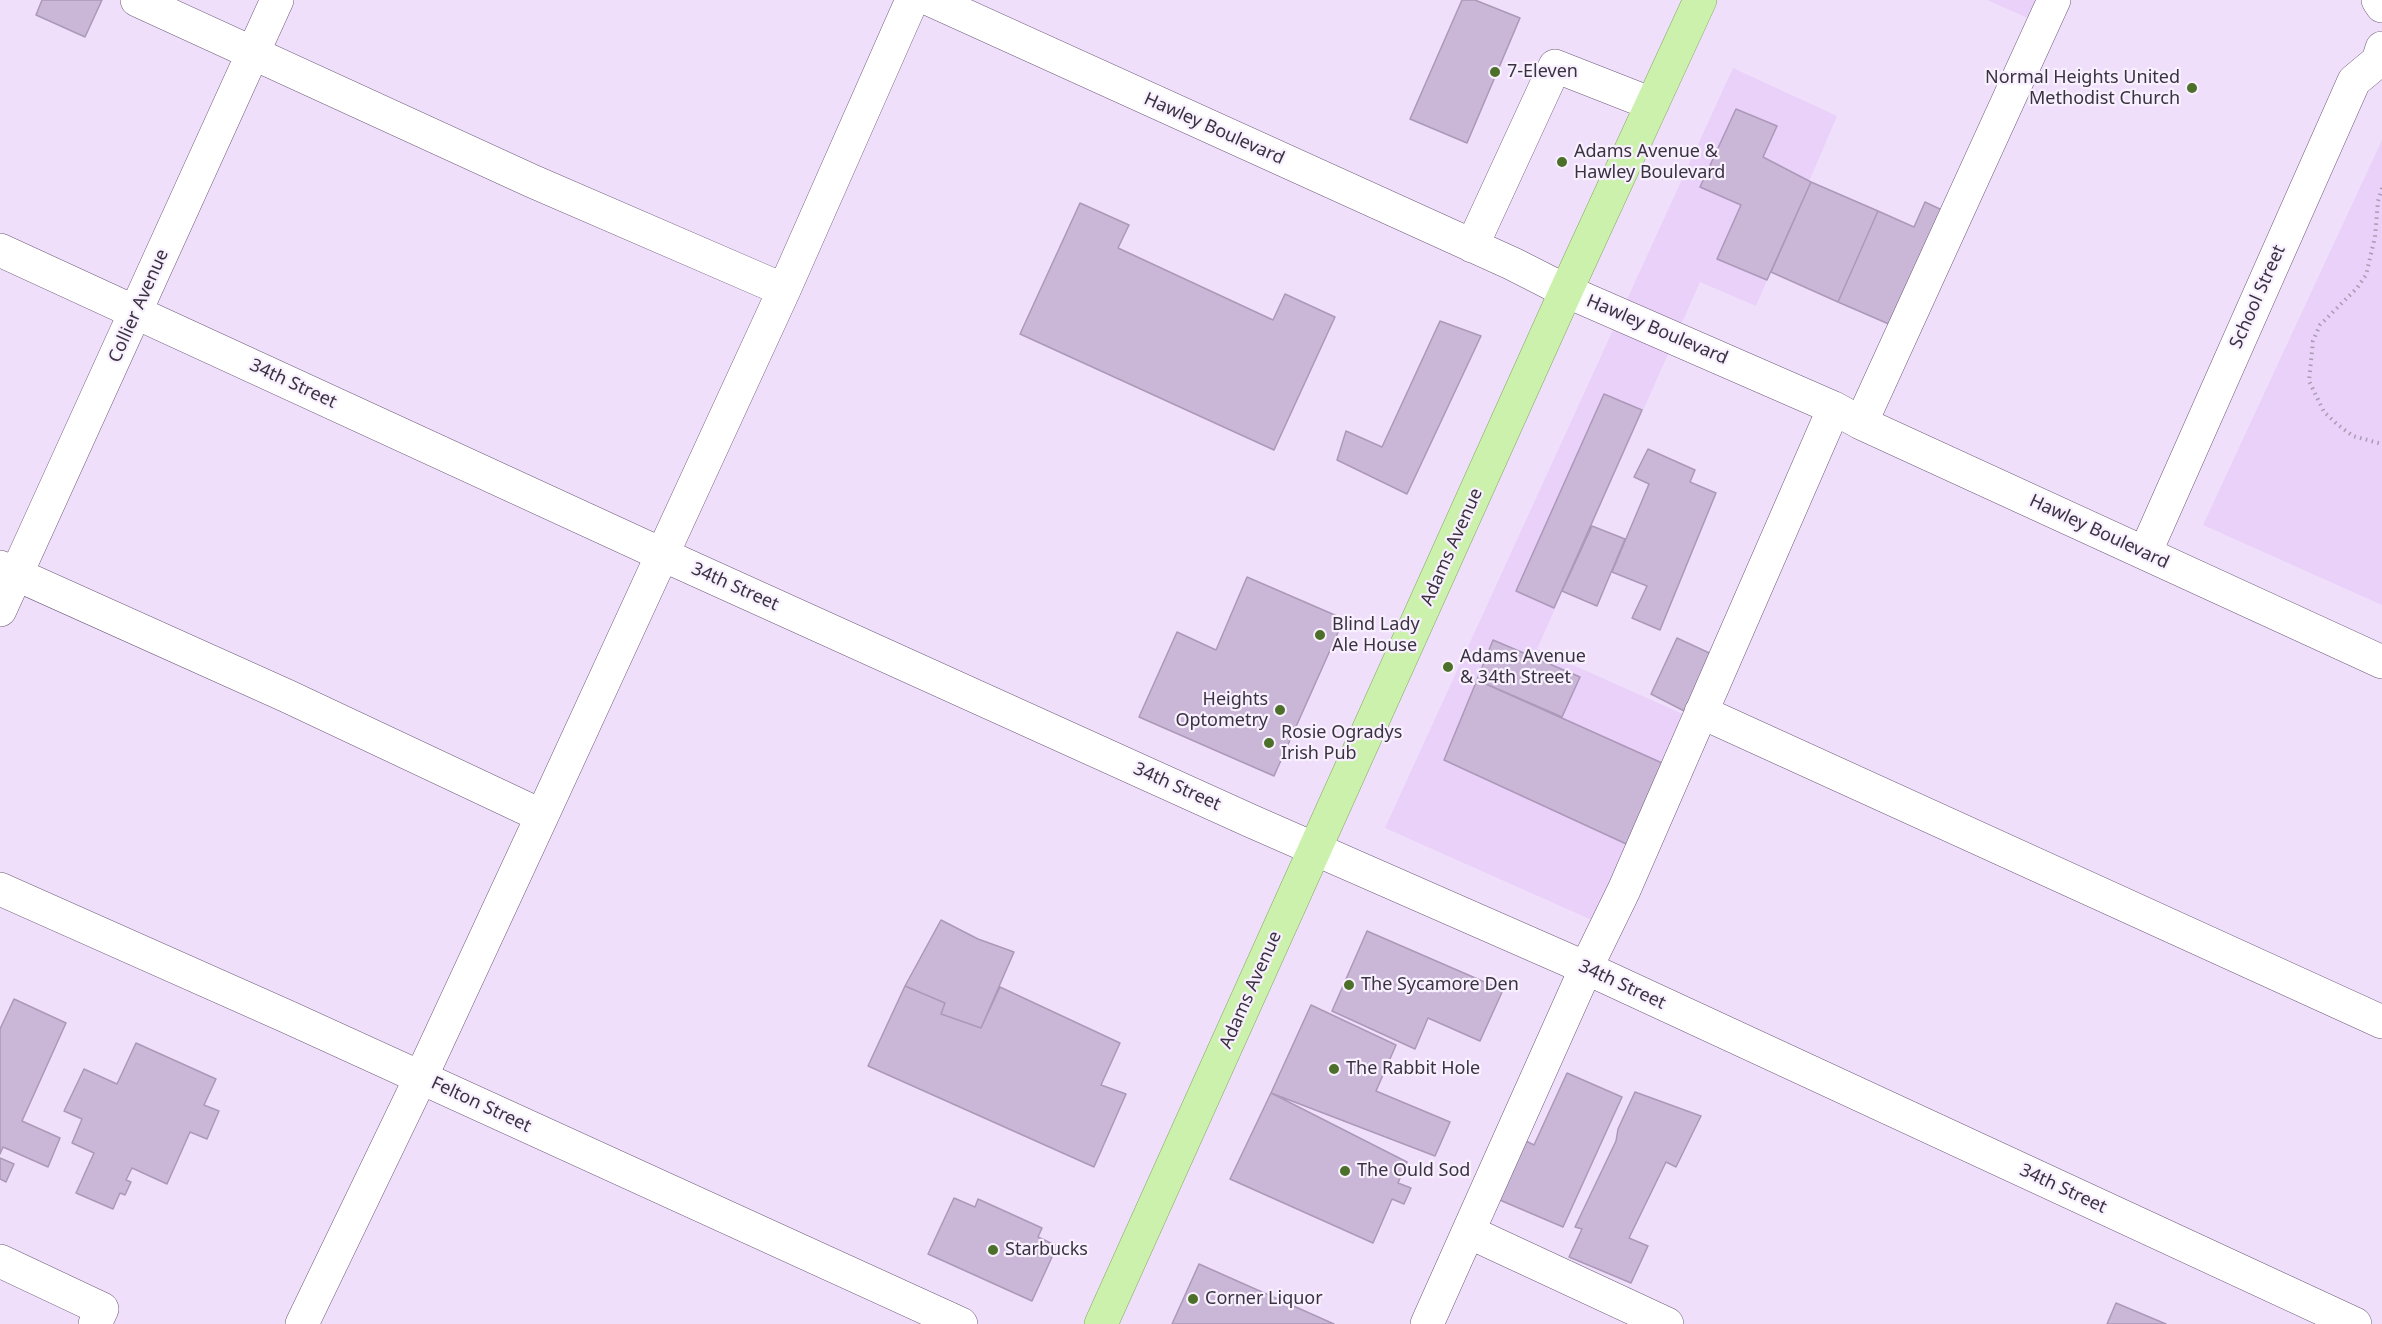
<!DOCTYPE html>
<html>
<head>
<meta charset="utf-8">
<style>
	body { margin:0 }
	canvas { display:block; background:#f0dffa }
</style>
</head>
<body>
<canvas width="2382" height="1324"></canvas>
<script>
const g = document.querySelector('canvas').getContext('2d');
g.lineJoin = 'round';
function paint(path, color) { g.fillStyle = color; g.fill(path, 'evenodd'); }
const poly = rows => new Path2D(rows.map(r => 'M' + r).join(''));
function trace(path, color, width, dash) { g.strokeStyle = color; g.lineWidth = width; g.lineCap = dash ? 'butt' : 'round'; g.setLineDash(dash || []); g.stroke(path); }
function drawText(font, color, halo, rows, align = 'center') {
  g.font = font + ' "Noto Sans",sans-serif'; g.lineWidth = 4.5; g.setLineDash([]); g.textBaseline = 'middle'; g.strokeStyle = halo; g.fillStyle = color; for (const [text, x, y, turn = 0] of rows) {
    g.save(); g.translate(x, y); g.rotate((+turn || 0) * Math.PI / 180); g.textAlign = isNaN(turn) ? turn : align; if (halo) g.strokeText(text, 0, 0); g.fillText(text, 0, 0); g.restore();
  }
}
const built = poly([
	[1987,0,2039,0,2030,19],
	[1733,68,1837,116,1756,306,1700,282,1537,649,1694,719,1603,925,1385,828],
	[2382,140,2382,605,2203,525]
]);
const building = poly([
	[42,0,102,0,85,37,36,15,42,0],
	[1462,0,1475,0,1520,18,1467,143,1410,119,1462,0],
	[1736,109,1777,126,1763,157,1811,182,1767,280,1717,259,1741,205,1700,187,1736,109],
	[1811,182,1878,211,1838,302,1771,272,1811,182],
	[1925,202,1942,210,1891,325,1838,302,1878,211,1914,227,1925,202],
	[1080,203,1129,225,1118,248,1273,320,1285,294,1335,317,1274,450,1020,334,1080,203],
	[1440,321,1481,336,1407,494,1337,460,1346,431,1382,447,1440,321],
	[1604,394,1642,410,1554,608,1516,591,1604,394],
	[1648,449,1695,470,1690,482,1716,493,1660,630,1632,618,1647,586,1612,572,1649,484,1634,477,1648,449],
	[1592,526,1625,539,1597,606,1562,591,1592,526],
	[1247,577,1344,619,1274,776,1139,717,1177,632,1216,650,1247,577],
	[1677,638,1718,657,1692,715,1651,694,1677,638],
	[1493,640,1580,677,1562,717,1477,680,1493,640],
	[1477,680,1671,767,1635,848,1444,760,1477,680],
	[941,920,978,939,1014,952,981,1028,941,1014,945,1003,905,986,941,920],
	[1367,931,1503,990,1480,1041,1428,1018,1415,1049,1332,1011,1367,931],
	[905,986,945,1003,941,1014,981,1028,1000,987,1120,1043,1101,1085,1126,1094,1094,1167,868,1066,905,986],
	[14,999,66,1023,22,1121,60,1138,48,1167,3,1147,0,1154,0,1029,14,999],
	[1311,1005,1396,1045,1376,1091,1450,1122,1435,1156,1271,1093,1311,1005],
	[136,1043,216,1079,204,1105,219,1111,207,1139,190,1132,167,1184,132,1168,126,1180,131,1182,125,1195,120,1193,113,1209,76,1193,94,1153,72,1143,82,1119,64,1111,84,1069,117,1084,136,1043],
	[1567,1073,1622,1097,1563,1227,1495,1198,1522,1139,1534,1145,1567,1073],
	[1635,1092,1701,1116,1676,1167,1666,1162,1629,1238,1648,1246,1631,1283,1569,1257,1582,1229,1575,1227,1616,1141,1618,1129,1635,1092],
	[1271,1093,1407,1162,1398,1183,1411,1188,1404,1204,1392,1199,1373,1243,1230,1179,1271,1093],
	[0,1158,14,1164,6,1182,0,1179,0,1158],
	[954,1198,975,1207,978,1199,1042,1228,1038,1237,1057,1246,1032,1301,928,1254,954,1198],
	[1199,1264,1334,1324,1172,1324,1199,1264],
	[2116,1303,2166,1324,2107,1324,2116,1303]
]);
const path = poly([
	[2382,188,2378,201,2375,237,2366,275,2357,288,2320,325,2313,341,2309,381,2324,412,2338,425,2353,436,2382,444]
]);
const minor = poly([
	[137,0,532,181,784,290],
	[931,0,1513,264,1566,291,1834,408,1861,423,2382,662],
	[2378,0,2382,6],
	[1472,246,1555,66,1652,104],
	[0,250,661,554,1251,821,1586,968,2355,1324],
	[1861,423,2054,0],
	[2145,553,2354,81,2378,61,2382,48],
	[0,567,287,696,542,816],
	[0,610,277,0],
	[1701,712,2382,1022],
	[0,889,288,1017,961,1324],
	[1469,1232,1667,1324],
	[0,1261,102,1309,95,1324],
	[302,1324,421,1077,542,816,784,290,912,0],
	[1427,1324,1586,968,1624,890,1834,408]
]);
const major = poly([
	[1101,1324,1566,291,1700,0]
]);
const markers = [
	[1495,72,6,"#4c702a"],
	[2192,88,6,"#4c702a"],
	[1562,162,6,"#4c702a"],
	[1320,635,6,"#4c702a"],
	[1448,667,6,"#4c702a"],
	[1280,710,6,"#4c702a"],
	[1269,743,6,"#4c702a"],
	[1349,985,6,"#4c702a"],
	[1334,1069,6,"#4c702a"],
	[1345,1171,6,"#4c702a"],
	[993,1250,6,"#4c702a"],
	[1193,1299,6,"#4c702a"]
];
const poiNames = [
	["7-Eleven",1507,72],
	["Normal Heights United",2180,78,"right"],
	["Methodist Church",2180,99,"right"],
	["Adams Avenue &",1574,152],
	["Hawley Boulevard",1574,173],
	["Blind Lady",1332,625],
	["Ale House",1332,646],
	["Adams Avenue",1460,657],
	["& 34th Street",1460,678],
	["Heights",1268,700,"right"],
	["Optometry",1268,721,"right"],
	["Rosie Ogradys",1281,733],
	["Irish Pub",1281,754],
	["The Sycamore Den",1361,985],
	["The Rabbit Hole",1346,1069],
	["The Ould Sod",1357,1171],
	["Starbucks",1005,1250],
	["Corner Liquor",1205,1299]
];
const streetNames = [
	["Hawley Boulevard",1214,129,24],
	["School Street",2258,297,-66],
	["Collier Avenue",139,306,-66],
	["Hawley Boulevard",1657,330,23],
	["34th Street",293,384,25],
	["Hawley Boulevard",2099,532,25],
	["Adams Avenue",1452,547,-66],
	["34th Street",735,587,24],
	["34th Street",1177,787,24],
	["34th Street",1622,985,25],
	["Adams Avenue",1251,990,-66],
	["Felton Street",481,1105,25],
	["34th Street",2063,1189,25]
];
paint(built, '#e9d1f9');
paint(building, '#cab6d7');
trace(building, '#ac98b8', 1.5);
trace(minor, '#6e5c79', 34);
trace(major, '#82a862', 34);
trace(path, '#a99bb1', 4, [1.5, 4.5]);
trace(minor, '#fff', 33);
trace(major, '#cbf1ac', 33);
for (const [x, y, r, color] of markers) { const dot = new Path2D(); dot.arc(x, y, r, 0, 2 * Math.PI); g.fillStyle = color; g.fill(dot); trace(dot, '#f8f0fe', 2); }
drawText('18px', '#3a3240', '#f8f0fe', poiNames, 'left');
drawText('18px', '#3a3240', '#f8f0fe', streetNames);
</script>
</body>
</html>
